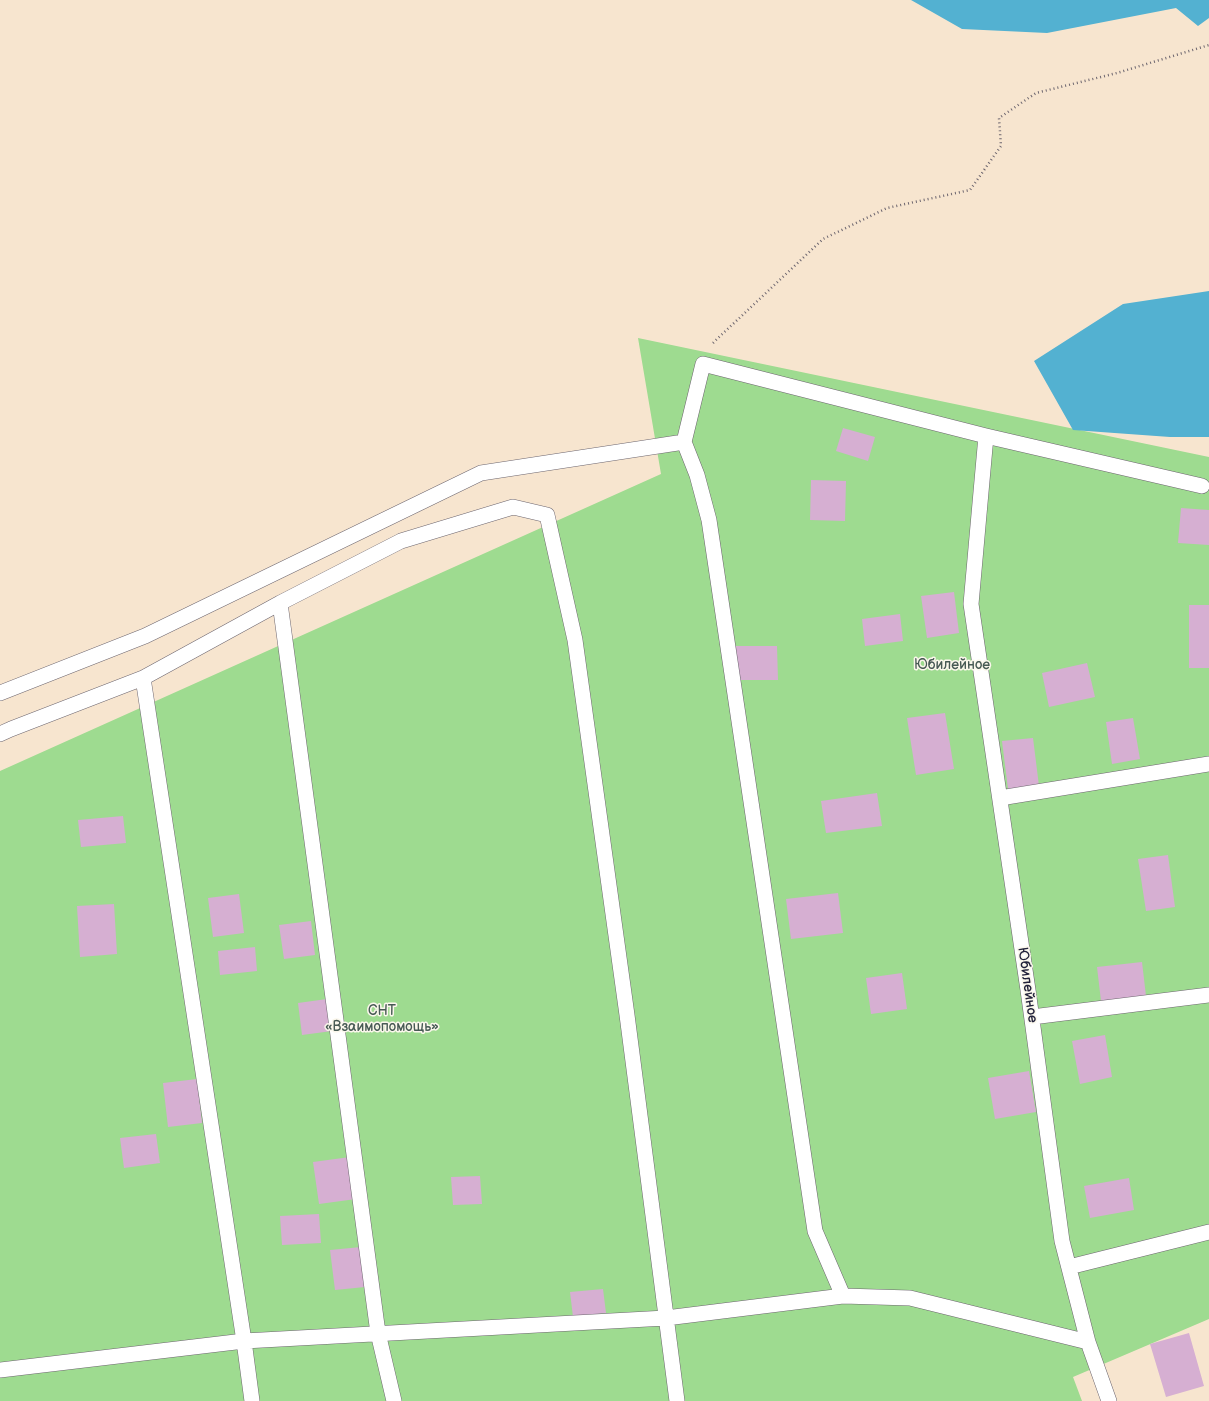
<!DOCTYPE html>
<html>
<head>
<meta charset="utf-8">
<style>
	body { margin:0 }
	canvas { display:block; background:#f7e5cf }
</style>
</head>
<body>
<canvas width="1209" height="1401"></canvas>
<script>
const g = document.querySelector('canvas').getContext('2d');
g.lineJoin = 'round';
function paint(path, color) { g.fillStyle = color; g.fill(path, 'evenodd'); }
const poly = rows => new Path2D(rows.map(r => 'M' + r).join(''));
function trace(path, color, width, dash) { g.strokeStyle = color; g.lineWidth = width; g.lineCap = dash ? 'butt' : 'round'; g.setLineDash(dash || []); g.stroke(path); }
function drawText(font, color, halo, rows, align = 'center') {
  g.font = font + ' "Balsamiq Sans",sans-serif'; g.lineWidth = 3; g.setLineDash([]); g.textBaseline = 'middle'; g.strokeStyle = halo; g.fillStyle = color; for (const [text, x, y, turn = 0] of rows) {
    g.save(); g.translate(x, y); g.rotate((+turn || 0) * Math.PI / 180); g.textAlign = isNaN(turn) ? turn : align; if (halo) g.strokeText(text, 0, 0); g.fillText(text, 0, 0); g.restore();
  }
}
const green = poly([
	[638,338,1209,457,1209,1319,1073,1377,1082,1401,0,1401,0,771,661,474]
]);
const water = poly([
	[911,0,1209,0,1209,18,1198,26,1176,8,1047,33,962,29],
	[1209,291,1209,437,1170,437,1073,430,1034,361,1123,304]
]);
const building = poly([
	[843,428,875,437,868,461,836,451],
	[811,480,846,481,845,521,810,520],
	[1181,508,1209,510,1209,545,1178,543],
	[954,592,959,633,927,638,921,596],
	[1189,605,1209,605,1209,668,1189,668],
	[900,614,903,641,865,646,862,619],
	[736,646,777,646,778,680,736,680],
	[1087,663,1095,697,1049,707,1042,673],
	[945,713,954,769,916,775,907,718],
	[1133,718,1140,759,1112,764,1106,722],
	[1033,738,1039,786,1008,789,1002,741],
	[877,793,882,826,826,833,821,801],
	[123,816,126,843,81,847,78,820],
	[1168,855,1175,907,1146,911,1138,859],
	[838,893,843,933,791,939,786,899],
	[239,894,244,933,213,937,208,898],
	[114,904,117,954,80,957,77,906],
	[311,921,315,955,284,959,279,925],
	[255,947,257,971,220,975,218,951],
	[1142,962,1146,996,1101,1001,1097,967],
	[902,973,907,1009,871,1014,866,978],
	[327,999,332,1031,302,1035,298,1003],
	[1105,1035,1112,1077,1080,1084,1072,1041],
	[1029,1071,1036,1112,995,1119,988,1078],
	[197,1079,202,1123,168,1127,163,1083],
	[156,1134,160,1163,124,1168,120,1138],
	[350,1157,356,1199,319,1204,313,1162],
	[480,1176,482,1204,453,1205,451,1177],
	[1129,1178,1134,1210,1090,1218,1084,1186],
	[319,1214,321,1243,282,1245,280,1216],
	[361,1247,365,1287,335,1290,330,1250],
	[603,1289,606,1313,573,1317,570,1292],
	[1189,1333,1204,1386,1166,1397,1150,1344]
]);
const path = poly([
	[713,343,715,341,823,239,887,208,970,190,1001,146,999,118,1036,93,1117,73,1209,45]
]);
const lane = poly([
	[986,436,971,604,1028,990,1062,1241,1088,1342,1109,1401],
	[684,442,703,364,986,436,1202,486],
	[280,603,378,1333,394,1401],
	[143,678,244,1341,252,1401],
	[0,693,145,636,481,473,684,442,697,475,709,520,815,1231,843,1296,910,1298,1088,1342],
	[0,734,11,729,143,678,280,603,401,541,513,507,547,515,575,640,627,1015,677,1401],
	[1000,798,1209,764],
	[1032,1017,1209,995],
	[1069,1267,1209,1232],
	[0,1370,244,1341,666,1318,843,1296]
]);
const parkNames = [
	["Юбилейное",952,665],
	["СНТ",382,1011],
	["«Взаимопомощь»",382,1027]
];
const streetNames = [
	["Юбилейное",1027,985,82]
];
paint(green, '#9edb90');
paint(water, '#53b1d1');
paint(building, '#d6afd2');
trace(lane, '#6d666f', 16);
trace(path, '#6d666f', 2.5, [1, 3]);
trace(lane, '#fff', 15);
drawText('14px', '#475a54', '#fbf7ec', parkNames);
drawText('14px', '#22223b', '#fbf7ec', streetNames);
</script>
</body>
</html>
